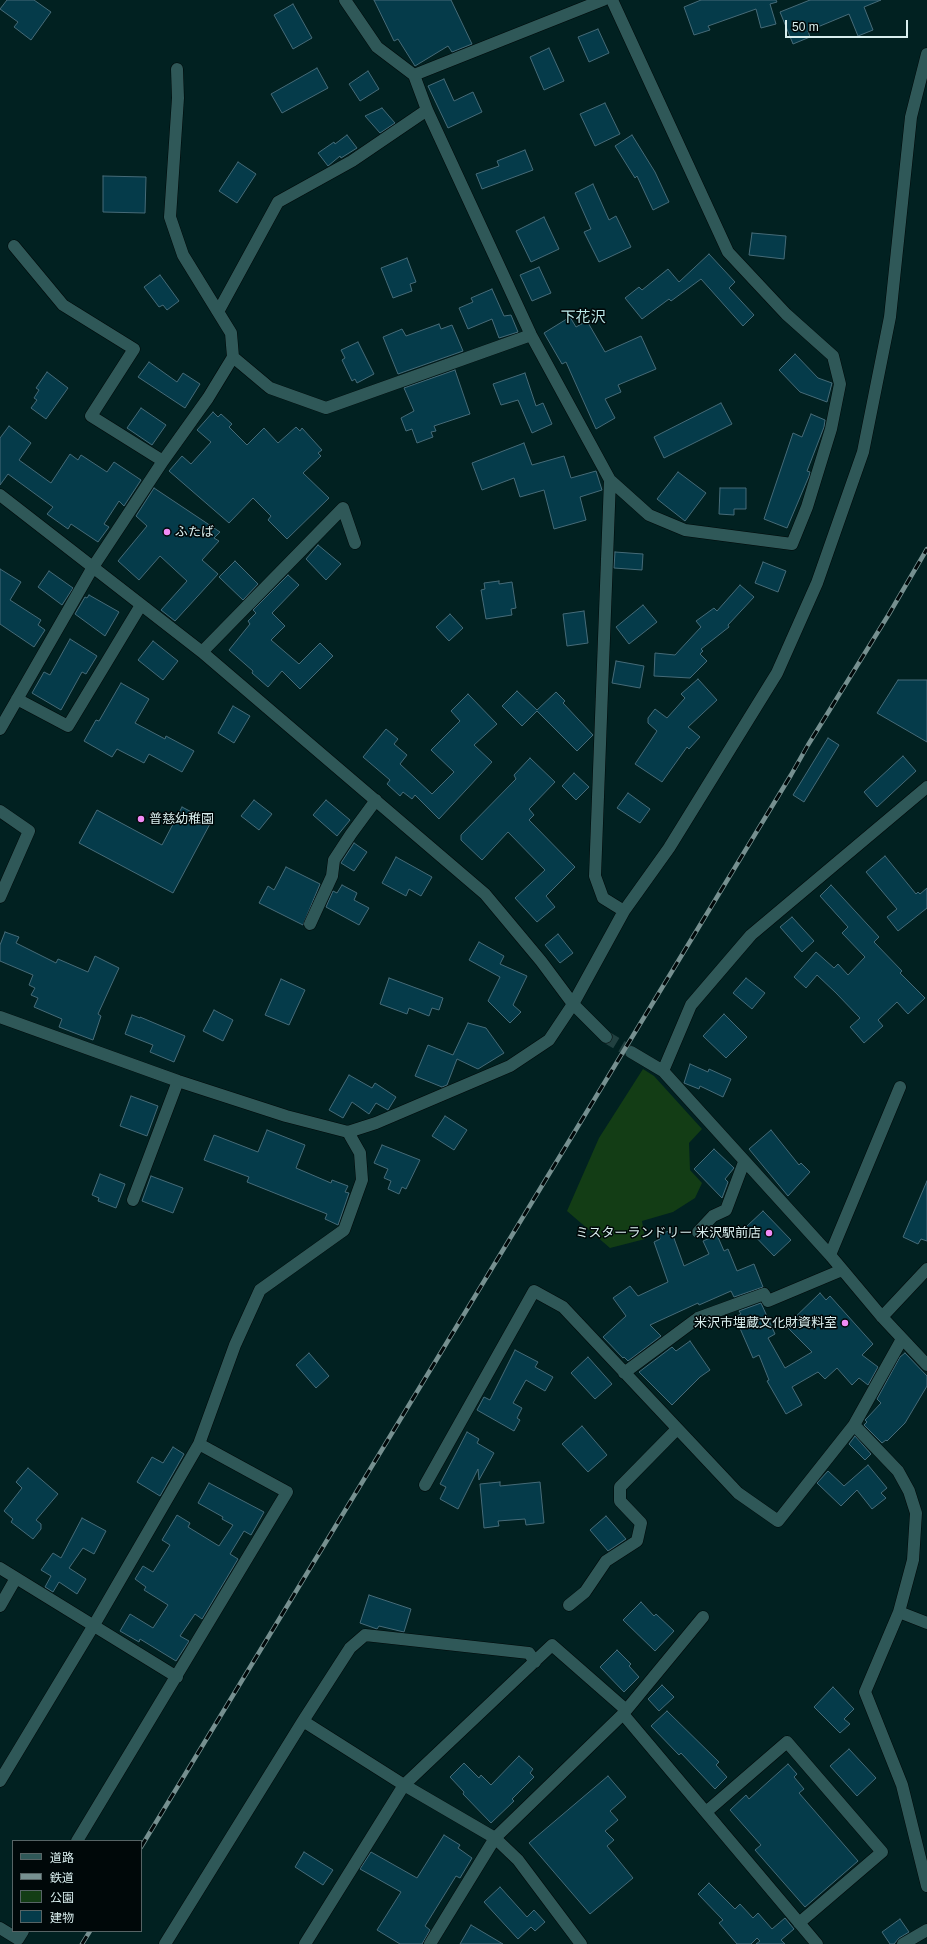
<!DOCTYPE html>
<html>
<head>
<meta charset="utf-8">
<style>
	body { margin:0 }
	#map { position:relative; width:927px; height:1944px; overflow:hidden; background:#012121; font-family:Helvetica,"Noto Sans JP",sans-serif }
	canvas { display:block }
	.legend { position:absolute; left:12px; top:1840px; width:130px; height:92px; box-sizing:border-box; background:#000809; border:1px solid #566465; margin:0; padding:5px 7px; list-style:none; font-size:12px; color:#d8eeee }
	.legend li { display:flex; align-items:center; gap:8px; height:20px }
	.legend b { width:20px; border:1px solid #566465 }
	.scale { position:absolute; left:785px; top:20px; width:123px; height:18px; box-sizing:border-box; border:2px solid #d8eeee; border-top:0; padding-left:5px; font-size:12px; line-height:14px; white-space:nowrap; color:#d8eeee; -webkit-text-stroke:3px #000809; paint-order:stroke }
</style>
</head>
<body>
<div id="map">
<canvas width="927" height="1944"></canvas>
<ul class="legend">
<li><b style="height:5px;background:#2f5858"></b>道路</li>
<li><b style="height:5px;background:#769090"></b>鉄道</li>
<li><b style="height:11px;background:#133d15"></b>公園</li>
<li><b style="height:11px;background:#053b4a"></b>建物</li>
</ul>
<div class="scale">50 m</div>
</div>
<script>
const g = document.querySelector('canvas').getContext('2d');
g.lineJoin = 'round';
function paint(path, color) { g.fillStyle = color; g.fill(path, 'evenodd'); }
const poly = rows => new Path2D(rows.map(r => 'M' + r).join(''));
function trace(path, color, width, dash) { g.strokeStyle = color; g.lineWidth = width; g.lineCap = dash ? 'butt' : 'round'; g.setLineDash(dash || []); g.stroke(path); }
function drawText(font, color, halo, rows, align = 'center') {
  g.font = font + ' Helvetica,"Noto Sans JP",sans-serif'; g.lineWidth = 3; g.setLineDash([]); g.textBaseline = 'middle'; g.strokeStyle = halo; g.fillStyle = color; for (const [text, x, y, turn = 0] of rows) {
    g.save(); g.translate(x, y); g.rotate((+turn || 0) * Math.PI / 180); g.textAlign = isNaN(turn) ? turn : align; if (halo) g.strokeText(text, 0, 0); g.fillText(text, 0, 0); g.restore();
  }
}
const green = poly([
	[643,1069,654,1076,702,1129,689,1143,690,1170,702,1183,695,1198,673,1212,642,1221,645,1239,610,1248,567,1211,599,1138]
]);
const building = poly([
	[7,0,34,0,51,12,31,40,14,27,18,22,0,9,7,0],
	[374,0,451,0,472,44,452,52,448,46,415,66,398,39,394,41,374,0],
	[701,0,776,0,777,2,770,4,776,24,761,28,756,9,708,26,710,30,694,35,684,7,701,0],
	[810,0,881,0,864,7,873,30,858,36,849,14,808,31,810,37,793,44,780,12,810,0],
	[293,4,312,38,293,49,274,15,293,4],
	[598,29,609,53,589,62,578,37,598,29],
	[549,48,564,81,544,90,530,57,549,48],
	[317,68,328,88,282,113,271,94,317,68],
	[368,71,379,89,360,101,349,84,368,71],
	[444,79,454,101,473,92,482,112,448,128,428,86,444,79],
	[605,103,620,134,595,146,580,114,605,103],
	[382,108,395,123,380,133,365,116,382,108],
	[347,135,357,148,341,158,340,156,328,166,318,153,334,142,335,144,347,135],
	[632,135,655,172,669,202,653,210,637,176,635,178,615,146,632,135],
	[525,150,533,170,482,189,476,174,499,166,497,161,525,150],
	[238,162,256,174,237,203,219,191,238,162],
	[103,176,146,177,145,213,103,212,103,176],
	[593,184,609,220,616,216,631,247,599,262,584,232,591,229,575,193,593,184],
	[544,217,559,249,531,262,516,231,544,217],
	[752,233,786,236,784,259,749,255,752,233],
	[709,254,735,282,729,288,754,315,743,326,701,279,671,301,669,299,642,319,625,298,639,287,642,290,668,269,679,282,709,254],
	[407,258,416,282,410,284,412,291,393,298,381,268,407,258],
	[539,267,551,293,532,301,520,275,539,267],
	[160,275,179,301,167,310,163,305,159,307,144,287,160,275],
	[492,289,504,316,511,315,518,332,499,338,492,319,468,329,459,308,473,302,471,298,492,289],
	[570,317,576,327,587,321,605,352,641,336,656,369,618,385,621,392,605,399,615,418,596,429,566,362,562,364,544,333,570,317],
	[439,324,441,329,452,325,463,351,398,374,383,337,402,329,406,336,439,324],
	[358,342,374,374,357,383,355,379,352,381,342,360,345,358,341,350,358,342],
	[795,354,818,378,832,383,827,402,800,392,779,370,795,354],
	[149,362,177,382,183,373,200,384,185,408,138,377,149,362],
	[455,370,470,414,434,426,436,431,431,432,433,437,417,443,412,429,406,431,401,418,414,411,404,388,455,370],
	[47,372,68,388,46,419,31,408,37,400,34,398,39,390,36,388,47,372],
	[525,373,536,406,543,403,552,424,532,433,518,400,501,405,493,384,525,373],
	[721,403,732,424,664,458,654,437,721,403],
	[141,408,166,425,152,445,127,428,141,408],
	[213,412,218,417,221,414,232,424,229,427,247,445,264,428,278,443,296,427,300,431,302,428,322,450,318,453,321,456,303,473,329,498,287,539,268,520,271,516,253,498,229,523,169,471,182,456,191,464,211,442,197,430,213,412],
	[811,414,825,420,824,427,807,471,810,472,809,476,787,528,764,519,793,433,802,437,811,414],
	[9,426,31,443,19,460,51,483,70,454,78,460,81,455,107,472,114,462,141,480,124,506,119,501,104,524,109,527,98,542,71,524,68,529,47,514,53,507,8,474,0,485,0,438,9,426],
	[524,443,532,465,564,456,571,478,596,471,602,490,580,497,586,520,554,529,544,490,520,497,514,478,482,490,472,463,524,443],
	[678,472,706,493,685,521,657,499,678,472],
	[154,488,220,532,214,538,219,541,202,560,218,574,175,621,161,610,187,581,160,556,139,580,118,561,147,526,136,516,154,488],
	[720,488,746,488,746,509,734,509,734,515,719,514,720,488],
	[318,545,341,564,326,580,306,559,318,545],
	[615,552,643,554,642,570,614,568,615,552],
	[235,561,258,584,243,600,219,577,235,561],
	[763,562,786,571,778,592,755,583,763,562],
	[0,569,21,582,10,600,41,620,38,625,45,630,34,647,0,624,0,569],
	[49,571,73,588,62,605,38,587,49,571],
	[288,575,299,585,272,613,285,626,271,640,299,664,320,643,333,656,300,689,282,671,268,687,252,673,253,671,229,650,250,624,248,621,256,613,253,610,288,575],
	[499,581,499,584,512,582,516,608,511,609,512,615,486,619,481,590,485,589,484,583,499,581],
	[740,585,754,597,728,625,729,627,701,649,703,651,700,654,707,661,690,678,654,676,655,653,675,655,701,627,696,621,714,608,717,611,740,585],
	[89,595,119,612,105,636,75,614,85,597,87,598,89,595],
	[643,605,657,622,629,644,616,627,643,605],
	[584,611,588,643,567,646,563,614,584,611],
	[450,614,463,628,449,641,436,627,450,614],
	[70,639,97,656,86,674,82,672,61,710,32,693,44,672,50,675,70,639],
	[153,641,178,661,163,680,138,660,153,641],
	[616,661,644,666,640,688,612,683,616,661],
	[698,679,717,700,688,727,700,737,689,749,687,747,662,782,635,764,657,731,648,723,648,718,655,709,667,718,685,698,681,694,698,679],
	[898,680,927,680,927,742,877,713,898,680],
	[121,683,149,699,135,723,165,739,166,736,194,751,182,772,149,754,144,763,117,749,112,757,84,741,96,720,99,721,121,683],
	[517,691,537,710,556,692,565,701,563,703,593,735,577,751,537,711,522,726,502,706,517,691],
	[468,694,497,724,474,745,492,762,439,819,415,795,412,799,403,792,400,796,387,784,390,780,363,757,386,729,398,739,394,744,407,755,400,764,432,794,454,772,431,750,460,721,451,711,468,694],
	[233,706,250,716,234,743,218,733,233,706],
	[828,738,839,745,804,802,793,795,828,738],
	[903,756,916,771,877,807,864,792,903,756],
	[530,758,555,782,529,809,534,815,529,820,575,867,546,896,555,907,537,922,515,898,545,870,508,832,482,860,461,840,461,835,516,779,514,775,530,758],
	[574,773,589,787,576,800,562,786,574,773],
	[628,793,650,809,640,823,617,808,628,793],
	[254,800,272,814,259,830,241,816,254,800],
	[326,800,350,820,337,836,313,815,326,800],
	[182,807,211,822,173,893,79,843,97,810,162,845,182,807],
	[354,843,367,852,354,871,341,863,354,843],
	[885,856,916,894,918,892,920,894,927,888,927,908,898,931,887,917,897,909,866,872,885,856],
	[396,857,432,877,421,896,409,889,406,896,382,883,396,857],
	[286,867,320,884,303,925,259,903,268,886,274,890,286,867],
	[342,885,357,893,354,900,369,908,359,925,326,907,333,891,337,893,342,885],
	[831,885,879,937,874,942,902,971,900,973,925,998,908,1014,897,1002,878,1020,883,1026,864,1043,850,1027,860,1018,836,993,817,975,806,988,794,977,816,952,834,968,838,964,848,975,865,957,842,933,848,927,820,896,831,885],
	[792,917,814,941,802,952,780,927,792,917],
	[5,932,19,937,16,943,56,963,58,959,88,972,95,956,119,968,98,1014,101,1016,93,1040,59,1027,62,1019,34,1007,38,998,31,995,35,988,29,985,33,975,0,961,0,945,5,932],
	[558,934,573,953,560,963,545,945,558,934],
	[479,942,504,956,500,964,527,976,513,1005,521,1012,510,1023,488,1001,500,977,469,960,479,942],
	[389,978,443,998,439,1010,432,1008,429,1016,409,1008,407,1014,380,1004,389,978],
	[746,978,765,993,752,1009,733,993,746,978],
	[281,979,305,990,289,1025,265,1015,281,979],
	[214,1010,233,1020,223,1041,203,1031,214,1010],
	[724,1014,747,1037,726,1058,703,1036,724,1014],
	[132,1015,140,1018,140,1017,185,1036,174,1062,150,1052,153,1045,125,1034,132,1015],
	[468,1023,486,1028,504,1053,478,1069,457,1059,447,1085,442,1087,415,1076,428,1045,453,1055,468,1023],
	[690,1064,708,1072,709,1069,731,1079,723,1097,700,1086,699,1089,684,1083,690,1064],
	[349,1075,372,1088,375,1083,396,1097,388,1110,376,1103,369,1114,352,1102,343,1118,329,1110,349,1075],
	[131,1096,158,1106,147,1136,120,1126,131,1096],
	[445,1116,467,1130,454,1150,432,1136,445,1116],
	[267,1130,305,1145,296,1168,331,1183,332,1180,348,1186,345,1192,349,1193,338,1225,325,1219,327,1214,247,1182,249,1177,204,1160,214,1135,258,1152,267,1130],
	[771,1130,799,1165,801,1163,810,1172,788,1196,749,1149,771,1130],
	[382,1145,420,1160,406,1189,402,1187,399,1194,388,1189,391,1181,384,1178,388,1169,374,1163,382,1145],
	[714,1149,734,1168,725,1179,728,1182,722,1198,694,1169,714,1149],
	[100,1174,125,1184,116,1208,98,1201,99,1198,92,1195,100,1174],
	[151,1176,183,1188,173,1213,142,1201,151,1176],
	[927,1181,927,1241,921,1239,918,1244,903,1237,927,1181],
	[763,1211,791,1240,774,1256,746,1227,763,1211],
	[671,1230,684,1266,709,1254,703,1241,717,1235,724,1251,728,1249,737,1271,754,1264,763,1287,734,1297,731,1291,699,1305,698,1303,650,1325,661,1336,628,1361,624,1357,623,1358,603,1337,626,1316,613,1298,630,1286,638,1296,668,1282,654,1242,660,1239,659,1235,671,1230],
	[820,1293,826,1300,830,1296,873,1344,862,1355,878,1367,868,1385,859,1378,852,1385,837,1368,825,1379,818,1372,792,1387,802,1405,786,1414,767,1381,769,1380,759,1355,753,1358,735,1317,741,1314,739,1311,761,1303,775,1334,768,1338,785,1368,812,1352,786,1326,820,1293],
	[690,1341,710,1370,700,1377,672,1405,639,1372,672,1347,676,1351,690,1341],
	[515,1350,538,1362,535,1367,553,1377,545,1391,526,1380,513,1403,522,1408,517,1418,520,1420,514,1431,477,1410,484,1397,490,1400,515,1350],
	[309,1353,329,1376,316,1388,296,1365,309,1353],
	[905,1353,927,1376,927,1386,905,1423,887,1441,886,1440,882,1443,864,1425,867,1422,865,1420,867,1418,881,1403,877,1399,900,1357,905,1353],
	[588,1357,612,1384,595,1399,571,1373,588,1357],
	[582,1426,607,1455,588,1472,562,1444,582,1426],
	[467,1432,479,1439,477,1443,494,1453,479,1480,478,1469,458,1509,440,1499,446,1487,440,1484,467,1432],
	[855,1436,871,1454,865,1460,849,1444,855,1436],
	[173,1447,184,1454,160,1496,137,1482,152,1457,163,1463,173,1447],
	[868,1465,887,1488,881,1493,886,1498,872,1509,857,1490,841,1506,817,1483,828,1471,844,1486,868,1465],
	[28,1468,58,1494,36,1520,41,1524,41,1529,33,1539,11,1522,13,1519,4,1511,22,1488,16,1482,28,1468],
	[500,1482,500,1486,540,1482,544,1523,526,1525,525,1519,498,1521,499,1526,484,1528,480,1484,500,1482],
	[209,1483,264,1512,251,1535,244,1531,230,1554,238,1559,202,1619,195,1614,180,1636,189,1641,176,1661,140,1639,139,1642,120,1631,130,1614,153,1628,168,1605,144,1590,146,1587,135,1579,143,1566,153,1572,170,1545,162,1540,177,1515,190,1523,188,1527,219,1546,233,1525,222,1519,223,1517,198,1503,209,1483],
	[606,1516,626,1539,608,1551,590,1530,606,1516],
	[82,1518,106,1531,94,1554,83,1548,69,1568,86,1579,77,1594,59,1582,53,1592,45,1587,51,1576,41,1570,53,1553,61,1558,82,1518],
	[369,1595,411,1609,404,1632,379,1626,377,1629,360,1623,369,1595],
	[641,1602,654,1616,656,1614,674,1631,655,1651,623,1620,641,1602],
	[617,1650,631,1664,629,1666,639,1677,624,1692,600,1667,617,1650],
	[662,1685,674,1697,659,1711,648,1699,662,1685],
	[833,1687,854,1709,844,1719,850,1724,840,1733,814,1707,833,1687],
	[667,1711,719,1762,716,1765,727,1777,715,1789,681,1753,679,1755,651,1726,667,1711],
	[849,1749,876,1778,857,1796,830,1766,849,1749],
	[519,1756,533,1769,530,1773,534,1777,512,1799,514,1801,491,1823,463,1794,464,1792,450,1777,464,1763,479,1778,481,1775,491,1785,519,1756],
	[788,1764,797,1774,794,1777,804,1789,799,1793,858,1861,805,1907,755,1850,761,1845,730,1810,746,1795,749,1799,788,1764],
	[608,1776,626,1797,610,1811,618,1820,605,1831,614,1840,607,1846,633,1878,590,1914,529,1843,608,1776],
	[444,1835,460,1845,458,1848,472,1858,460,1878,456,1876,425,1926,430,1930,422,1944,400,1944,377,1930,401,1892,360,1869,371,1852,417,1878,444,1835],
	[304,1852,333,1870,323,1885,295,1867,304,1852],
	[709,1883,735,1909,740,1904,753,1918,758,1913,772,1929,785,1918,794,1929,781,1940,785,1944,756,1944,760,1941,757,1938,751,1944,737,1944,719,1923,723,1920,698,1894,709,1883],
	[500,1887,527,1917,534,1910,545,1922,535,1931,531,1927,518,1939,484,1902,500,1887],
	[900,1919,909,1932,899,1938,894,1944,890,1944,882,1932,900,1919],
	[471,1925,503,1944,460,1944,471,1925]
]);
const minorTunnel = poly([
	[606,1037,631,1052]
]);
const minor = poly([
	[345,0,377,47,414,75,427,110,531,335,610,480,649,515,685,530,792,544,807,507,831,429,840,384,833,356,786,314,728,252,612,0],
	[414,75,603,0],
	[14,246,63,305,134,349,91,416,163,461],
	[218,312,278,202,352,161,427,110],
	[233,357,270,388,326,408,531,335],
	[610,480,595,876,603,898,624,911],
	[0,495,202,652,485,894,541,961,573,1004,606,1037],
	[202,652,343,508,355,543],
	[17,699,68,726,141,605],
	[0,729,93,567,163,461,208,398,233,357,231,333,183,255,170,217,178,98,177,69],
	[0,811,29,831,0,897],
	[310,924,332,876,334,860,351,834,376,800],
	[0,1017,178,1081,286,1116,348,1132,376,1123,510,1066,549,1040,573,1004,624,911,669,848,777,673,817,583,863,452,890,317,911,117,927,54],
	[631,1052,663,1071,830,1255,882,1317,927,1365],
	[663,1071,691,1005,751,935,927,787],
	[133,1200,178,1081],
	[698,1232,713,1216,726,1210,744,1162],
	[830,1255,900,1087],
	[882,1317,927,1269],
	[624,1373,698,1318,764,1294,768,1301,842,1270],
	[854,1425,898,1471,909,1491,916,1513,913,1560,899,1612,865,1692,902,1785,927,1886],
	[425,1485,534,1291,563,1307,738,1493,778,1521,854,1425,902,1339],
	[0,1568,177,1677],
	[569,1605,585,1592,606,1561,637,1541,641,1523,620,1501,620,1487,677,1429],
	[0,1606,16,1578],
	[899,1612,927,1623],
	[623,1714,817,1944],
	[303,1721,404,1785,495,1838,518,1860,581,1944],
	[0,1781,94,1625,199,1444,235,1345,260,1290,344,1230,362,1180,360,1153,348,1132],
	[706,1812,787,1742,882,1852,799,1923],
	[77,1841,287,1492,199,1444],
	[0,1928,18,1939,23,1931],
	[165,1944,303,1721,350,1648,365,1635,529,1653,535,1662],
	[305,1944,404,1785,552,1645,625,1709],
	[430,1944,495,1838,623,1714,703,1617],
	[903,1944,927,1930]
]);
const rail = poly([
	[141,1847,791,775,808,745,889,614,927,549],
	[82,1944,90,1931]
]);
const markers = [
	[167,532,4,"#f18bf5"],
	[141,819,4,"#f18bf5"],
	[769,1233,4,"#f18bf5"],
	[845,1323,4,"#f18bf5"]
];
const poiNames = [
	["ふたば",175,532],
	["普慈幼稚園",149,819],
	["ミスターランドリー 米沢駅前店",761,1233,"right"],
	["米沢市埋蔵文化財資料室",837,1323,"right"]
];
const quarterNames = [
	["下花沢",583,318]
];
paint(green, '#133d15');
paint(building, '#053b4a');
trace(building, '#466b78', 1);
trace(minorTunnel, '#214040', 12, [12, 6]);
trace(minor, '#000909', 13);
trace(minor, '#2f5858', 12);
trace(rail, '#769090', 4.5);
trace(rail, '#000809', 3, [9]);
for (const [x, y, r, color] of markers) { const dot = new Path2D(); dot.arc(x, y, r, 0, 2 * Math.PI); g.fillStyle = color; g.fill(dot); trace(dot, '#000809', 1.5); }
drawText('13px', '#d8eeee', '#000809', poiNames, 'left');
drawText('15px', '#bae7e7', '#000809', quarterNames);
</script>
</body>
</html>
